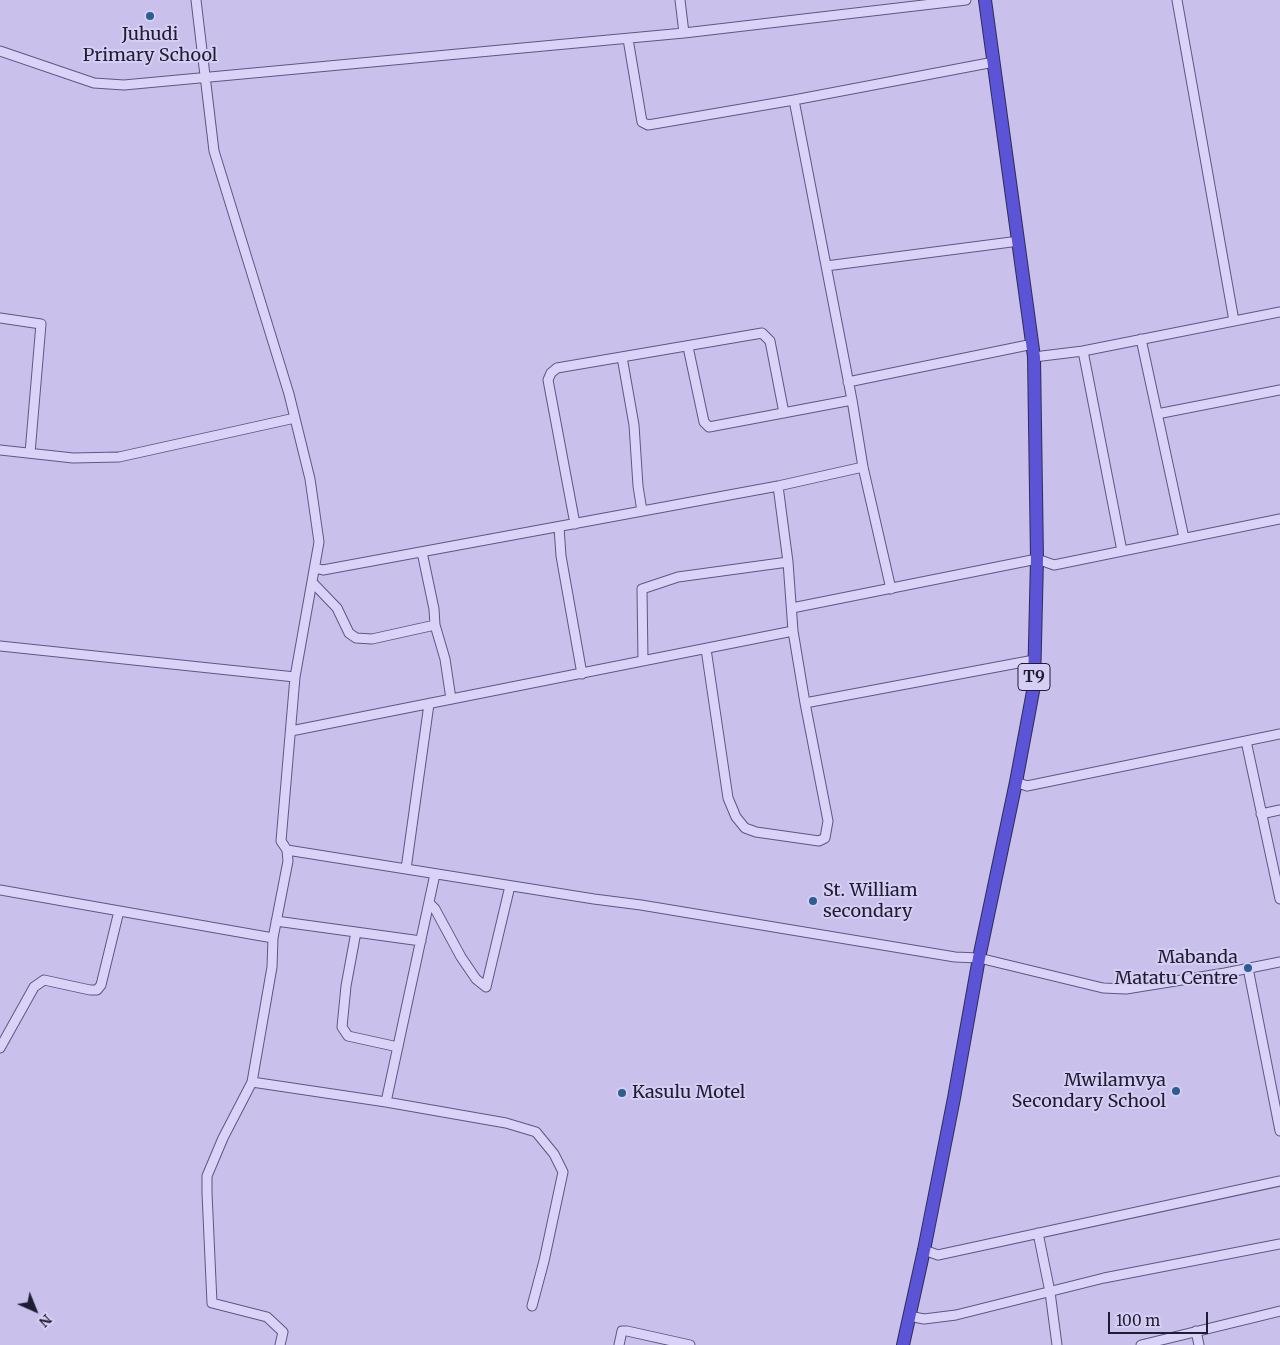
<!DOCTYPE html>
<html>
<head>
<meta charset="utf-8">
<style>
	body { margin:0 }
	#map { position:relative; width:1280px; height:1345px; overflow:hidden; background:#c9c0eb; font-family:Merriweather,serif }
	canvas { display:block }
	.north { position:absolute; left:10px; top:1285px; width:50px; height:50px; -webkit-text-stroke:4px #d7cff3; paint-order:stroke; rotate:136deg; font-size:14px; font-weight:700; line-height:20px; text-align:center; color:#1d1d33 }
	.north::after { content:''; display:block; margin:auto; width:18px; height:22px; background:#1d1d33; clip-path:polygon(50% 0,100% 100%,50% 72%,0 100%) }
	.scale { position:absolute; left:1108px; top:1312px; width:100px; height:22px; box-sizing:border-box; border:2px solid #1d1d33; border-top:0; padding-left:6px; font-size:15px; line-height:18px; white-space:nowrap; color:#1d1d33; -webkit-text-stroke:4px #d7cff3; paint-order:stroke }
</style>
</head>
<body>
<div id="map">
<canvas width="1280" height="1345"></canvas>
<div class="north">N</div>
<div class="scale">100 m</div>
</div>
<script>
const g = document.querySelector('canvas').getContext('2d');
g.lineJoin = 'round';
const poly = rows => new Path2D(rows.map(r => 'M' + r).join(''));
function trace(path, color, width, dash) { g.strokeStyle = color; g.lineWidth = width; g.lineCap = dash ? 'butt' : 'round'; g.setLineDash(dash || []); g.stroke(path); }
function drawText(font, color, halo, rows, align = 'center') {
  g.font = font + ' Merriweather,serif'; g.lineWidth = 4; g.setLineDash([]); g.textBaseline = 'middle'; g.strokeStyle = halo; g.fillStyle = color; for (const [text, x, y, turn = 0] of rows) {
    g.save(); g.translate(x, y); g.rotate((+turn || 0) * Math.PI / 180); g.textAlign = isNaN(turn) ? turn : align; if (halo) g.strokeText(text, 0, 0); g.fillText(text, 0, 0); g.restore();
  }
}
const minor = poly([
	[196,0,214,151,289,394,310,479,319,542,295,677,281,841,287,850,594,899,641,905,955,957,979,958,1103,988,1126,989,1225,973,1280,962],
	[680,0,684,33],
	[1177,0,1234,321],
	[628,39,642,122,648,125,794,100,994,62],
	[0,51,94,83,124,85,684,33,966,0],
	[794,100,852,400,863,467,891,589],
	[826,266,1019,241],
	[0,318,41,324,30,453],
	[1141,339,1184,538],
	[688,347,704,422,709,427,852,400],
	[1083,351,1122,551],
	[622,357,634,425,638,486,642,511],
	[1034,357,1083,351,1280,312],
	[848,382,1033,344],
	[1157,414,1280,390],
	[0,450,73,458,119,457,295,418],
	[575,524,548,380,551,373,557,368,762,333,770,341,784,413],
	[559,527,561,556,582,674],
	[422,552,434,609,435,625,445,659,451,699],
	[315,568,323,570,778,486,863,467],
	[312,582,337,608,349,633,356,638,372,639,435,625],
	[792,608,1037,559,1054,565,1280,519],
	[0,646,295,677],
	[706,649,728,798,736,817,745,828,756,832,819,841,825,838,828,821,805,703,793,631,788,562,778,486],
	[643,661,642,589,678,577,788,562],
	[805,703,1034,660],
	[291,731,793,631],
	[1246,741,1280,899],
	[1016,782,1027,786,1280,734],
	[1261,814,1280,810],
	[406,869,429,704],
	[0,890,273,938],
	[429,903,435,909,461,957,476,979,486,987,510,886],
	[276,921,421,941],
	[356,932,346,986,342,1027,348,1036,398,1047],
	[1248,968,1280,1131],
	[0,1048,34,987,44,980,90,990,97,990,101,985,119,911],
	[252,1082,386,1102,506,1123,536,1132,554,1154,563,1172,544,1261,532,1306],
	[386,1102,435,874],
	[1038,1233,1050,1292,1057,1345],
	[924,1250,938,1255,1280,1181],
	[909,1316,924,1319,956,1315,1104,1278,1280,1244],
	[1196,1331,1199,1345],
	[280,1345,283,1332,267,1317,212,1303,207,1193,207,1176,223,1138,252,1082,272,967,273,938,288,861,287,850],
	[619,1345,622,1331,627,1331,690,1345],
	[1141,1345,1280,1311]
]);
const highway = poly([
	[903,1345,924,1250,954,1098,979,958,1016,782,1034,686,1037,559,1034,357,985,0]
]);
const markers = [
	[150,16,5,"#2c5e8f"],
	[813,901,5,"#2c5e8f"],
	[1248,968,5,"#2c5e8f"],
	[1176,1091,5,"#2c5e8f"],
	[622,1093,5,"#2c5e8f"]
];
const shields = [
	[1034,677,32]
];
const shieldNames = [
	["T9",1034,677]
];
const poiNames = [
	["Juhudi",150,35,"center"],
	["Primary School",150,56,"center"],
	["St. William",823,891],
	["secondary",823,912],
	["Mabanda",1238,958,"right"],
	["Matatu Centre",1238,979,"right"],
	["Mwilamvya",1166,1081,"right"],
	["Secondary School",1166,1102,"right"],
	["Kasulu Motel",632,1093]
];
trace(minor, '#5a5983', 11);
trace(highway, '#2d2f51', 14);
trace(minor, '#dad3f7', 9);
trace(highway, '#5c54d7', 12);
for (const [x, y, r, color] of markers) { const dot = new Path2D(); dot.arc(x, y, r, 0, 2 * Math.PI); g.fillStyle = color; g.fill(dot); trace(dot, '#d7cff3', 2); }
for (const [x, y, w] of shields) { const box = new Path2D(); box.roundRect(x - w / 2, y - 13.5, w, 27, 4); g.fillStyle = '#d7cff3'; g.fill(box); trace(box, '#1d1d33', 1); }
drawText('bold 16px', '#1d1d33', null, shieldNames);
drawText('18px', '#1d1d33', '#d7cff3', poiNames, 'left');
</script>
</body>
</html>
